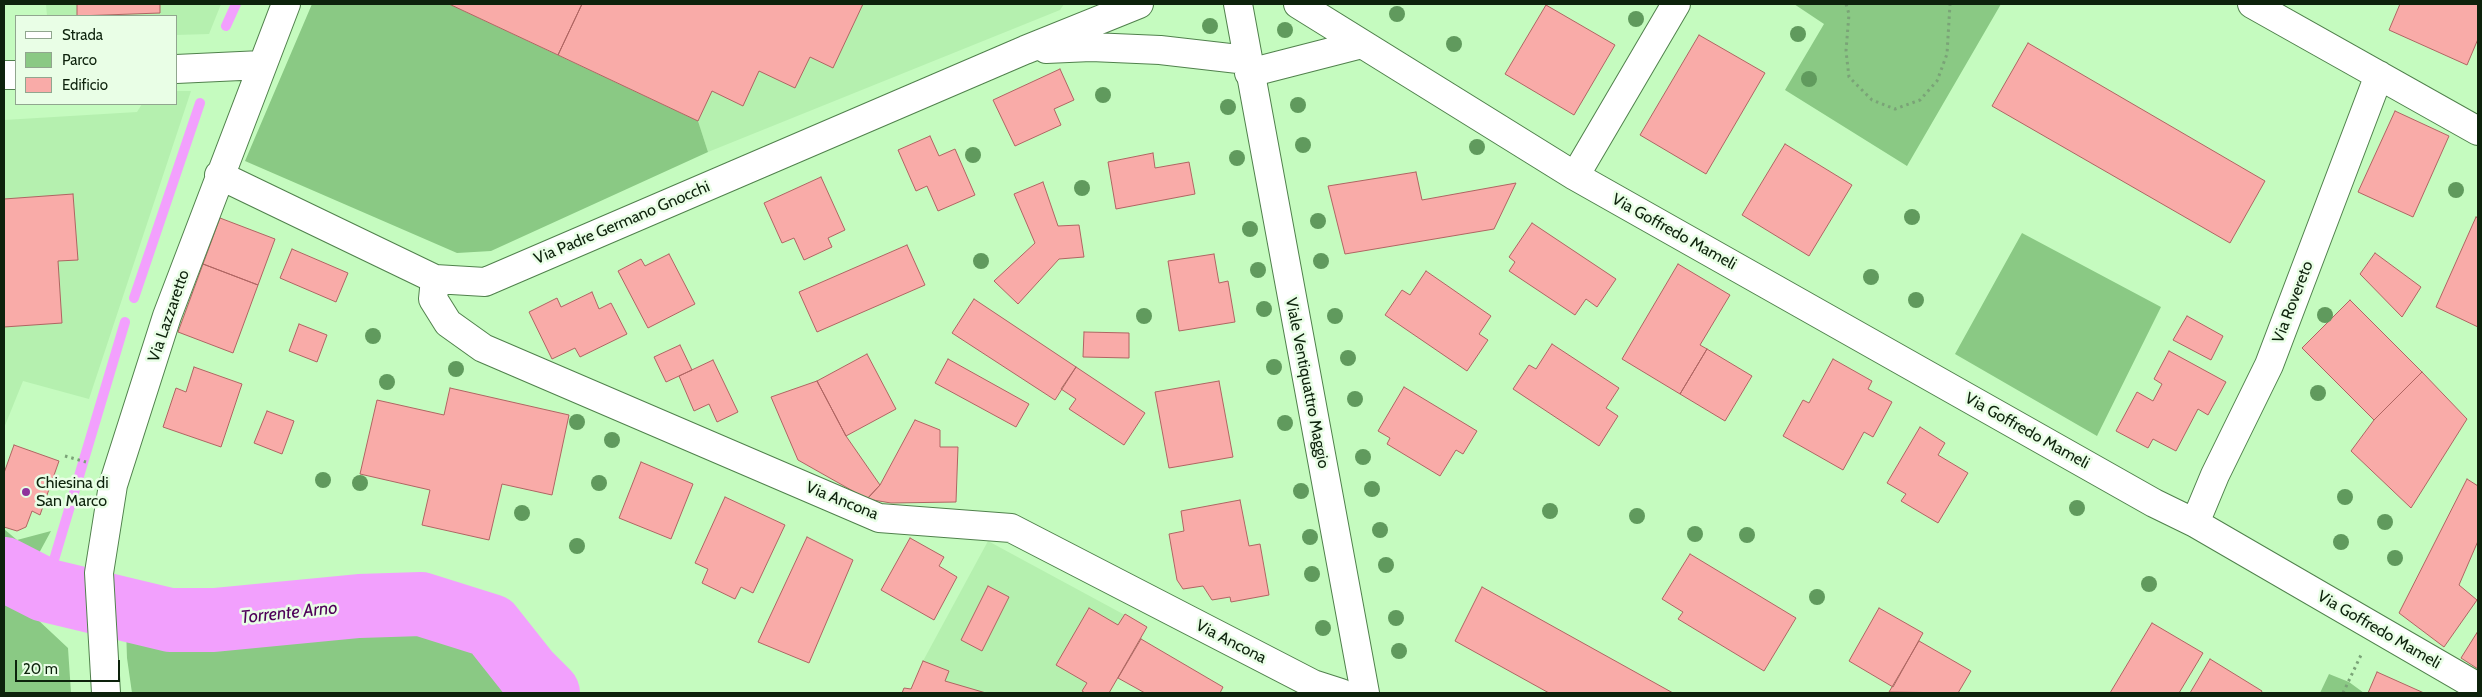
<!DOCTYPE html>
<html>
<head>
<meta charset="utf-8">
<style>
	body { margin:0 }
	#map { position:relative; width:2482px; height:697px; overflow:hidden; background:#c5fbbf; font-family:Cabin,sans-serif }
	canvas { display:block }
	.frame { position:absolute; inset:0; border:5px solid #0d220c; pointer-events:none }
	.legend { position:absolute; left:15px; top:15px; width:162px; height:90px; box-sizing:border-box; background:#e9fee6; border:1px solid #91a68f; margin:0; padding:6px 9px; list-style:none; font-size:15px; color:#0d220c }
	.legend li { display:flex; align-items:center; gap:10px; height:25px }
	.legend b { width:25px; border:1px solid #91a68f }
	.scale { position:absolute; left:15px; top:660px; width:105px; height:22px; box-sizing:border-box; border:2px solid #0d220c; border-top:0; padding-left:6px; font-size:15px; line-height:18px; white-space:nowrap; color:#0d220c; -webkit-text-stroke:4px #e9fee6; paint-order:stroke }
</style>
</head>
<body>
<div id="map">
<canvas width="2482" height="697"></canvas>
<div class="frame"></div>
<ul class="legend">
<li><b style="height:6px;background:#fff"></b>Strada</li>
<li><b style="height:14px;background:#8ac984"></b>Parco</li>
<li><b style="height:14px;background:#f9aba8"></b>Edificio</li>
</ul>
<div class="scale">20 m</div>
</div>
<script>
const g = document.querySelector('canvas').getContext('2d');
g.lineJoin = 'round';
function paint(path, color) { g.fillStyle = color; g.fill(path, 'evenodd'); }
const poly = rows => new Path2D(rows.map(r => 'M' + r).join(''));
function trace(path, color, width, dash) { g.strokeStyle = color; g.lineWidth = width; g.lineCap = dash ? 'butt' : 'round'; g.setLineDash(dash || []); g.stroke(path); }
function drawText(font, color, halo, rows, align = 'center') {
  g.font = font + ' Cabin,sans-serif'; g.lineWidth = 5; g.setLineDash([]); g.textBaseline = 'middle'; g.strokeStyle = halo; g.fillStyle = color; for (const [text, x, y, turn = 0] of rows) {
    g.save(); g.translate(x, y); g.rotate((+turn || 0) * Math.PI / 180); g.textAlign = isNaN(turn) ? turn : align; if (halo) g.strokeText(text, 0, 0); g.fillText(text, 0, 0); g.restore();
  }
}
const built = poly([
	[46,4,221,4,209,34,176,35,176,16,47,16],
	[449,4,1064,4,1060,10,708,152,698,121],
	[176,91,191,91,89,399,23,381,4,428,4,120,137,112,142,104,176,104],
	[988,541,1147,627,1109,693,902,693,904,688,911,689,923,661]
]);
const green = poly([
	[312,4,449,4,698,121,708,152,491,251,457,253,245,161],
	[1794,4,2001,4,1907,166,1785,90,1824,24],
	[2022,233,2161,307,2097,436,1955,354],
	[4,529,17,540,51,531,38,555,4,545],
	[4,597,21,604,68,648,71,693,4,693],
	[359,614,410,615,476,635,536,693,132,693,127,658,126,628,227,633],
	[2329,674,2349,682,2364,693,2320,693]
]);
const stream = poly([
	[226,26,236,4],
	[134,298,200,103],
	[45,590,125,322]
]);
const river = poly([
	[4,569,45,590,170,620,214,620,359,606,421,604,491,626,529,674,548,693]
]);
const building = poly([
	[77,4,160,4,160,13,77,16,77,4],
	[449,4,582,4,558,55,449,4],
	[582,4,863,4,833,68,810,57,795,88,759,71,743,106,712,91,698,121,558,55,582,4],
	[2400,4,2478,4,2478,39,2467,65,2389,30,2400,4],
	[1546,5,1615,45,1574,115,1505,74,1546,5],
	[1699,35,1765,73,1706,174,1640,135,1699,35],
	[2028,43,2265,181,2230,243,1992,106,2028,43],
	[1060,69,1074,100,1054,109,1061,125,1015,146,993,100,1060,69],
	[2395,111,2449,136,2413,217,2358,192,2395,111],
	[930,136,939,156,955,149,975,195,938,211,927,186,916,191,898,150,930,136],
	[1785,144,1852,185,1809,256,1742,215,1785,144],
	[1153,153,1155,168,1189,162,1195,194,1116,209,1108,162,1153,153],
	[1416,172,1422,200,1516,183,1494,229,1345,254,1328,186,1416,172],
	[821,177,845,230,828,238,832,247,804,260,794,238,782,243,764,203,821,177],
	[1043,182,1058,226,1079,225,1084,257,1059,259,1018,304,994,281,1035,243,1014,194,1043,182],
	[73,194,78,260,58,261,62,323,4,327,4,199,73,194],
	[2476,217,2478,218,2478,327,2436,307,2476,217],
	[220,218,275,239,258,285,203,264,220,218],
	[1532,223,1616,279,1597,307,1586,299,1575,315,1509,271,1515,262,1509,257,1532,223],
	[907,245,925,285,817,332,799,292,907,245],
	[292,249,348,273,336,302,280,278,292,249],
	[2375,253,2421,287,2402,317,2360,274,2375,253],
	[669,254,695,304,648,328,618,271,641,259,645,266,669,254],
	[1214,254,1219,283,1228,281,1235,322,1179,331,1168,261,1214,254],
	[203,264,258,285,233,353,178,332,203,264],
	[1678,264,1730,295,1700,345,1707,349,1680,394,1622,359,1678,264],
	[1426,271,1491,316,1479,334,1488,340,1467,371,1385,315,1402,290,1410,295,1426,271],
	[592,292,599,309,611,303,627,334,580,357,575,348,552,359,529,312,557,298,561,307,592,292],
	[974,299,1076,367,1055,400,952,333,974,299],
	[2350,300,2422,372,2374,420,2302,348,2350,300],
	[2187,316,2223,336,2211,360,2173,340,2187,316],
	[299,324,327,335,317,362,289,351,299,324],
	[1084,332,1129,333,1129,358,1083,357,1084,332],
	[1552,344,1619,388,1606,408,1618,416,1599,446,1513,389,1529,365,1536,369,1552,344],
	[680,345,692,370,666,382,654,357,680,345],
	[1707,349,1752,376,1725,421,1680,394,1707,349],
	[2169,351,2226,382,2208,415,2198,409,2176,451,2153,439,2148,448,2116,431,2137,392,2153,401,2162,384,2154,379,2169,351],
	[867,354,896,409,846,436,817,381,867,354],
	[948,359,1029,404,1016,427,935,383,948,359],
	[1833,359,1872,381,1868,389,1892,402,1873,437,1864,432,1843,470,1783,436,1803,400,1809,403,1833,359],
	[713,360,738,412,717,422,709,404,694,411,679,376,713,360],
	[194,367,242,384,221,447,163,427,176,388,186,392,194,367],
	[1076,367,1145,413,1124,445,1069,409,1076,399,1061,389,1076,367],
	[2422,372,2467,419,2411,508,2351,451,2374,420,2422,372],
	[817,381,846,436,880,485,867,499,798,460,771,397,817,381],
	[1219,381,1233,457,1169,468,1155,392,1219,381],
	[1404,387,1477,431,1463,454,1456,450,1440,476,1387,444,1390,438,1378,431,1404,387],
	[450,388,569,415,552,495,502,484,489,540,422,525,430,490,360,474,377,400,444,415,450,388],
	[267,411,294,421,282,454,254,443,267,411],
	[915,420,940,430,940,447,958,447,956,502,891,503,867,499,880,485,915,420],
	[1920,427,1945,443,1938,455,1968,473,1938,523,1901,501,1906,494,1887,483,1920,427],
	[14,445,59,461,40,515,32,511,26,527,17,531,4,527,4,473,14,445],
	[641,462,693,484,671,539,619,518,641,462],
	[2467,479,2478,486,2478,541,2459,585,2477,600,2444,647,2399,613,2467,479],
	[725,497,785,525,753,593,741,587,735,599,702,583,708,569,695,563,725,497],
	[1240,500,1249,546,1260,544,1269,595,1231,602,1230,597,1212,600,1203,586,1183,589,1177,580,1169,534,1184,531,1181,511,1240,500],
	[807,537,853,560,809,663,758,642,807,537],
	[910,538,944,557,939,566,957,577,934,620,881,590,910,538],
	[1690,554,1796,618,1764,671,1678,619,1683,612,1662,599,1690,554],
	[988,586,1009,597,982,651,961,640,988,586],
	[1482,587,1673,693,1549,693,1455,641,1482,587],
	[1089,608,1118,625,1125,614,1147,627,1109,693,1085,693,1082,691,1087,683,1056,665,1089,608],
	[1879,608,1923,633,1893,687,1849,661,1879,608],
	[2152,623,2203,653,2179,693,2110,693,2152,623],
	[2478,631,2478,669,2461,658,2478,631],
	[1141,639,1223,687,1220,693,1145,693,1118,678,1141,639],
	[1919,641,1971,671,1958,693,1889,692,1919,641],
	[2210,659,2262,691,2261,693,2190,693,2210,659],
	[923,661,949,671,945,681,986,693,902,693,904,688,911,689,923,661],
	[2377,672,2424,693,2368,693,2377,672]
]);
const path = poly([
	[1846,4,1849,14,1846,51,1849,77,1872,100,1895,109,1920,100,1937,81,1947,54,1950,4],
	[65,456,86,462],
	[2343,693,2361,655]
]);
const street = poly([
	[1298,4,1575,176,2154,503,2195,523,2478,687],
	[2252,4,2478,131],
	[1046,49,1091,47,1160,50,1247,60],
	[176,69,262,65],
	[1249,73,1362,44],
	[4,75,16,75],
	[219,175,435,279,485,282,1025,50,1139,4],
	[1575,176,1676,4],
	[435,279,433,299,448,323,483,348,879,518,1011,528,1313,684,1341,693],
	[2195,523,2215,475,2269,365,2379,75],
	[106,693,99,573,113,485,167,316,286,4]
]);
const secondary = poly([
	[1238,4,1365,693]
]);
const trees = [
	[1397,14],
	[1636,19],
	[1210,26],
	[1285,30],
	[1798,34],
	[1454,44],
	[1809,79],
	[1103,95],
	[1298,105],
	[1228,107],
	[1303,145],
	[1477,147],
	[973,155],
	[1237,158],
	[1082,188],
	[2456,190],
	[1912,217],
	[1318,221],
	[1250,229],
	[981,261],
	[1321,261],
	[1258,270],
	[1871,277],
	[1916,300],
	[1264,309],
	[2325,315],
	[1144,316],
	[1335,316],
	[373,336],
	[1348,358],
	[1274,367],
	[456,369],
	[387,382],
	[2318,393],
	[1355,399],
	[577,422],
	[1285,423],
	[612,440],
	[1363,457],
	[323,480],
	[360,483],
	[599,483],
	[1372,489],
	[1301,491],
	[2345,497],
	[2077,508],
	[1550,511],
	[522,513],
	[1637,516],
	[2385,522],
	[1380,530],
	[1695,534],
	[1747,535],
	[1310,537],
	[2341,542],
	[577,546],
	[2395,558],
	[1386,565],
	[1312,574],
	[2149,584],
	[1817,597],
	[1396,618],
	[1323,628],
	[1399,651]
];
const markers = [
	[26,492,5,"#8f329c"]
];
const streetNames = [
	["Via Padre Germano Gnocchi",622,223,-23],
	["Via Goffredo Mameli",1674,232,29],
	["Via Rovereto",2293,302,-69],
	["Via Lazzaretto",169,316,-71],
	["Viale Ventiquattro Maggio",1307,383,79],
	["Via Goffredo Mameli",2027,431,29],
	["Via Ancona",842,501,22],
	["Via Goffredo Mameli",2379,630,30],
	["Via Ancona",1231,642,27]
];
const poiNames = [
	["Chiesina di",36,483],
	["San Marco",36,501]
];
const waterNames = [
	["Torrente Arno",289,613,-6]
];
paint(built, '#b5f0af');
paint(green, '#8ac984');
trace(stream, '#f2a0fd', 10);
trace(river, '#f2a0fd', 64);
paint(building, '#f9aba8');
trace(building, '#af6562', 1);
trace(street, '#50814c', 30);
trace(secondary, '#50814c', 30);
trace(path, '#7aa377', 3, [2.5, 4]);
trace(street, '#fff', 28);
trace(secondary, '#fff', 28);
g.fillStyle = '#609a5d';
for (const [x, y] of trees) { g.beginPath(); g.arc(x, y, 8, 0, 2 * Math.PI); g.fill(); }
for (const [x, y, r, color] of markers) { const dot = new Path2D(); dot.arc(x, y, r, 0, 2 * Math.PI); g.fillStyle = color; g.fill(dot); trace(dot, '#e9fee6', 2); }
drawText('16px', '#0d220c', '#e9fee6', streetNames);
drawText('16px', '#0d220c', '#e9fee6', poiNames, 'left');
drawText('italic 18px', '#4e0058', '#e9fee6', waterNames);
</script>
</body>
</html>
